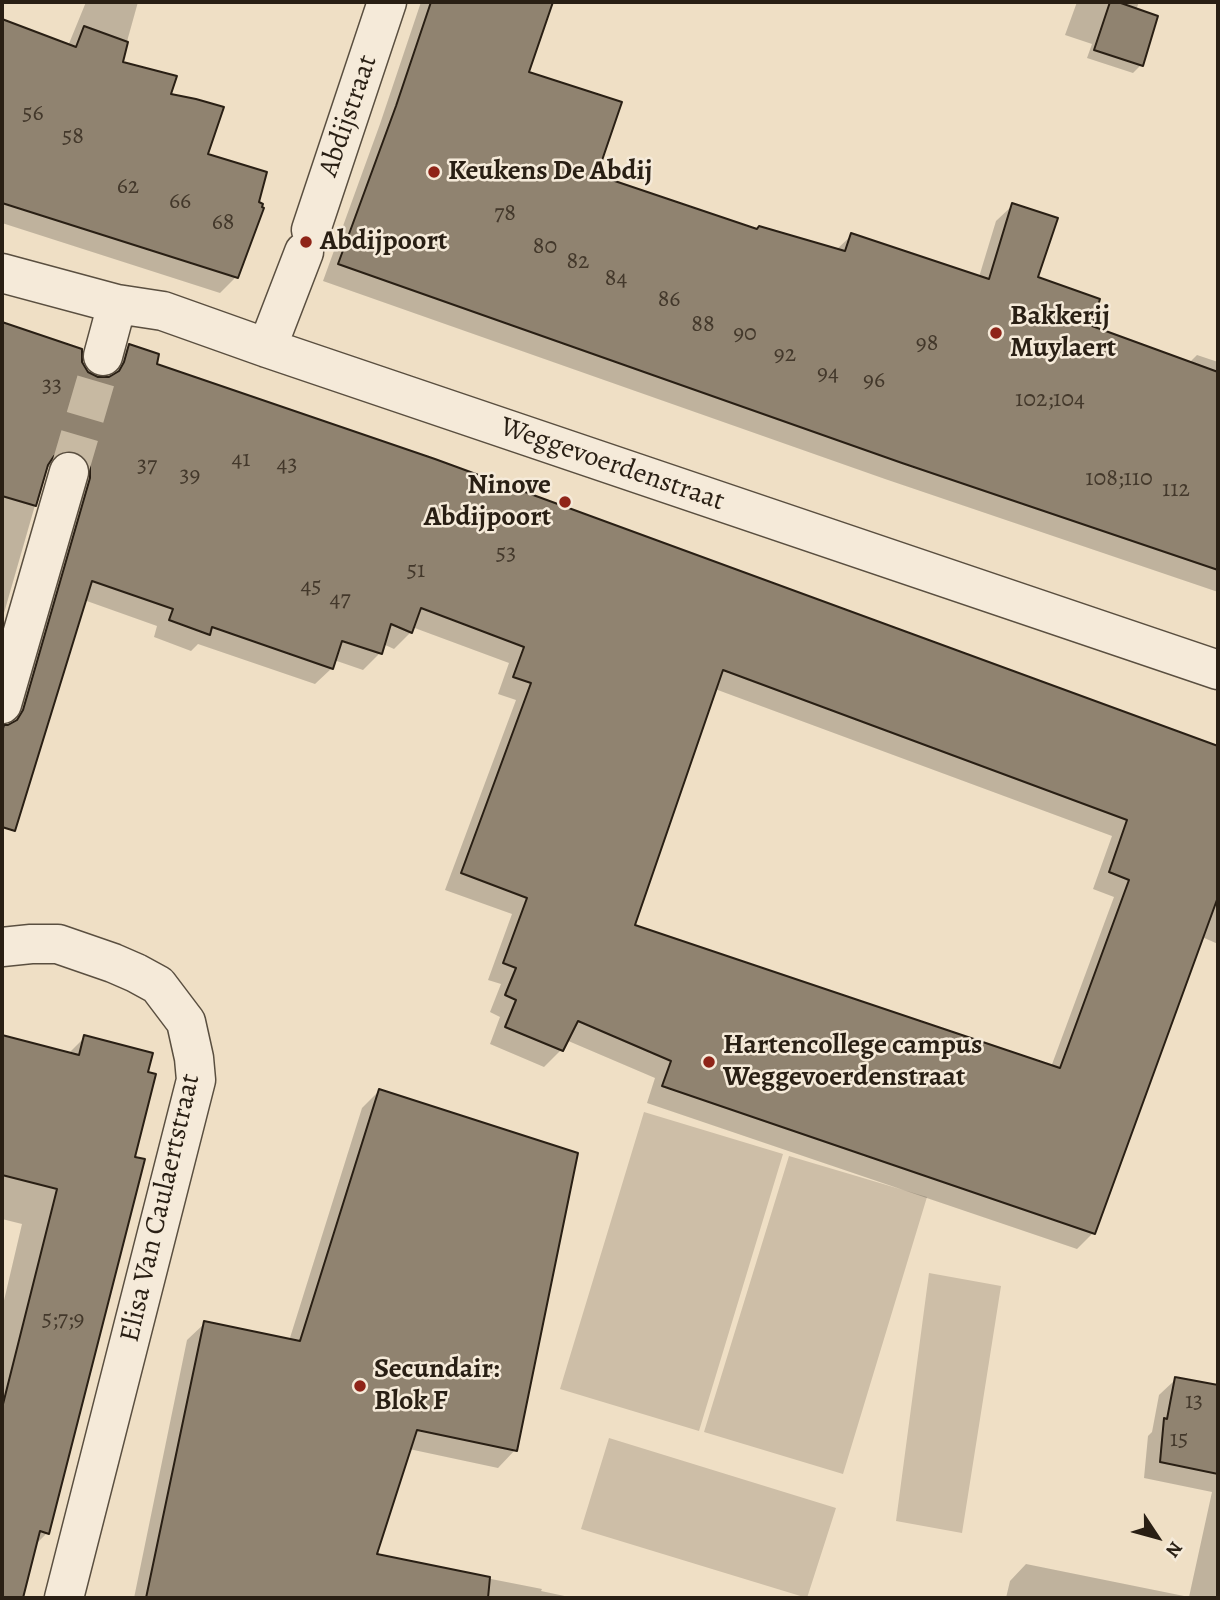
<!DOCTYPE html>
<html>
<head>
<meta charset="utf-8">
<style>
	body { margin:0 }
	#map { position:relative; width:1220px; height:1600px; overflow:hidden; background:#efdfc5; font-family:Alegreya,serif }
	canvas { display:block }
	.frame { position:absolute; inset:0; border:4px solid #291f14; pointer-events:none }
	.north { position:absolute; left:1122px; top:1502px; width:70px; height:70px; -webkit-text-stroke:5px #f5ead9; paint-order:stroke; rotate:126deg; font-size:19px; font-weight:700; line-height:28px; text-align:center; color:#291f14 }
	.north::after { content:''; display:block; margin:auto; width:24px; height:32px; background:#291f14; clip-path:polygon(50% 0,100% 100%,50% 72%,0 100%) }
</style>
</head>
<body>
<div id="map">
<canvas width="1220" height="1600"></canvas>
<div class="frame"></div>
<div class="north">N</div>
</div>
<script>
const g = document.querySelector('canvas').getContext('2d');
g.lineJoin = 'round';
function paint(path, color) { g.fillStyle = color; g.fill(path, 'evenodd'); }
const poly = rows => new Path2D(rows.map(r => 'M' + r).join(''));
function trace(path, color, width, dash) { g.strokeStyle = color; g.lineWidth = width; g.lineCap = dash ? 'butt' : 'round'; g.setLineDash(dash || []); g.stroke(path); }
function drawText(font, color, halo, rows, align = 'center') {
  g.font = font + ' Alegreya,serif'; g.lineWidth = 5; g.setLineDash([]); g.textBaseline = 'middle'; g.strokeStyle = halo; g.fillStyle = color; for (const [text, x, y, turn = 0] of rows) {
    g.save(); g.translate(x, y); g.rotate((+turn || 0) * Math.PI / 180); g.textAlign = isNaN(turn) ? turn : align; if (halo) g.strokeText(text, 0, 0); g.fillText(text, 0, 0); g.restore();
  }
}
const green = poly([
	[644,1112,783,1154,699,1431,560,1389],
	[789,1156,927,1197,843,1474,704,1432],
	[929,1273,1001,1286,962,1533,896,1521],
	[609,1438,836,1508,807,1598,581,1529]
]);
const shadow = poly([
	[86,2,138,2,121,63,169,96,206,155,236,277,220,293,2,223,2,24,4,22,68,46],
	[421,2,551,2,527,73,594,176,756,231,836,250,852,235,979,277,996,221,1013,205,1036,279,1090,327,1189,363,1197,355,1218,362,1218,592,885,479,323,281,380,124],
	[1077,2,1139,2,1136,10,1141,65,1133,73,1087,58,1092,44,1065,35],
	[2,324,81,350,80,363,87,373,98,379,108,379,113,362,129,346,155,365,434,461,1218,748,1218,944,1202,937,1093,1233,1077,1249,647,1103,655,1078,566,1040,561,1050,544,1067,490,1044,500,1017,490,1012,501,984,488,980,512,914,445,890,516,700,498,694,509,663,412,627,411,632,394,649,383,644,380,653,363,670,334,660,332,668,315,684,198,644,191,651,154,637,157,626,84,600,15,787,2,783,2,727,7,727,74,496,59,467,46,467,2,620],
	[715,689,1112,836,1093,889,1114,897,1051,1067,633,926],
	[2,1036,68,1054,85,1037,47,1533,35,1545,21,1598,2,1598,2,1309,22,1224,2,1219],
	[379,1091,515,1450,498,1468,409,1449,374,1556,542,1589,541,1591,574,1598,134,1598,187,1340,205,1323,289,1341,362,1108],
	[1176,1379,1218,1387,1218,1598,1006,1598,1010,1581,1026,1564,1189,1597,1212,1492,1144,1478,1148,1436,1152,1432,1159,1395]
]);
const building = poly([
	[431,2,553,2,529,72,622,102,597,175,757,229,759,226,845,251,851,233,989,279,1012,203,1058,218,1038,277,1100,299,1092,326,1218,372,1218,570,902,463,338,264,396,106,431,2],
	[1110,2,1118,2,1158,16,1143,66,1094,50,1110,2],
	[2,19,76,47,84,26,128,42,123,62,177,76,171,94,196,99,224,107,208,154,267,172,259,202,263,204,262,207,264,208,238,278,2,203,2,19],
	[2,322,82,349,82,362,88,372,98,377,109,377,119,371,124,362,129,344,159,354,157,364,435,459,1218,746,1218,897,1095,1234,662,1086,671,1061,578,1021,563,1051,505,1027,516,1000,505,995,516,968,503,963,527,898,461,873,531,683,513,677,524,647,421,608,412,633,391,624,382,654,342,641,333,669,212,627,210,635,169,620,173,609,92,581,15,831,2,827,2,732,4,725,8,725,17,720,23,710,90,478,90,467,85,457,76,451,63,451,54,456,48,465,36,506,2,496,2,322],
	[723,670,1127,820,1109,872,1129,880,1060,1068,635,925,723,670],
	[2,1035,79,1055,84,1035,153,1053,148,1072,156,1074,135,1157,145,1159,49,1534,40,1531,23,1598,2,1598,2,1408,57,1189,2,1175,2,1035],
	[379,1089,578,1153,517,1451,417,1430,377,1554,490,1577,488,1598,146,1598,204,1321,300,1341,379,1089],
	[1175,1377,1218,1385,1218,1474,1160,1462,1164,1418,1167,1419,1175,1377]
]);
const minorTunnel = poly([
	[69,472,103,356]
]);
const minor = poly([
	[311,230,387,2],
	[2,273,117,304,163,311,267,348,1218,670],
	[267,348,304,252],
	[103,356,117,304],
	[2,704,69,472],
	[2,947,31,944,58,944,113,963,136,973,158,985,186,1022,194,1058,196,1080,64,1598]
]);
const markers = [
	[434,172,7,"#8f2418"],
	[306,242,7,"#8f2418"],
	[996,333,7,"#8f2418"],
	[565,502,7,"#8f2418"],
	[709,1062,7,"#8f2418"],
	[360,1386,7,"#8f2418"]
];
const numberNames = [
	["56",33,114],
	["58",73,137],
	["62",128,187],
	["66",180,202],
	["78",505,214],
	["68",223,223],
	["80",545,247],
	["82",578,262],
	["84",616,279],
	["86",669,300],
	["88",703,325],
	["90",745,334],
	["98",927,344],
	["92",785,355],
	["94",828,374],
	["96",874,381],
	["33",52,386],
	["102;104",1050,400],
	["41",241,460],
	["43",287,465],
	["37",147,466],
	["39",190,476],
	["108;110",1119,479],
	["112",1176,490],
	["53",506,554],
	["51",416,571],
	["45",311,587],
	["47",340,600],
	["5;7;9",63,1320],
	["13",1194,1402],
	["15",1179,1440]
];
const streetNames = [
	["Abdijstraat",349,116,-71],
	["Weggevoerdenstraat",612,465,19],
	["Elisa Van Caulaertstraat",161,1208,-77]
];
const poiNames = [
	["Keukens De Abdij",448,172],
	["Abdijpoort",320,242],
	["Bakkerij",1010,317],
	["Muylaert",1010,349],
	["Ninove",551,486,"right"],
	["Abdijpoort",551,518,"right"],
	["Hartencollege campus",723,1046],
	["Weggevoerdenstraat",723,1078],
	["Secundair:",374,1370],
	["Blok F",374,1402]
];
paint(green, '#cdbea7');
paint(shadow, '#0003');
paint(building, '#908370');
trace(building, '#291f14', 2);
trace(minorTunnel, '#c7b9a2', 38, [38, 19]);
trace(minor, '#5a4f40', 41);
trace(minor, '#f5ead9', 38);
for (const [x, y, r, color] of markers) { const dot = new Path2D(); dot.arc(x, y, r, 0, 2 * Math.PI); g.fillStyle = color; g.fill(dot); trace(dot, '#f5ead9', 2.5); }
drawText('24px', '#43382b', null, numberNames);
drawText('28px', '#291f14', '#f5ead9', streetNames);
drawText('bold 28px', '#291f14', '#f5ead9', poiNames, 'left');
</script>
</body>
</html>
